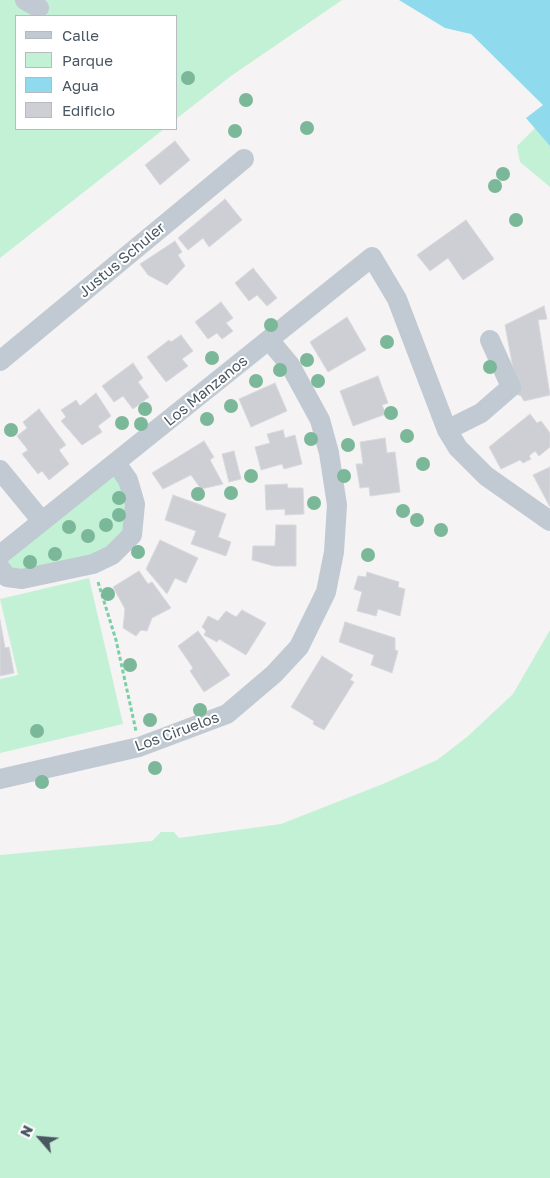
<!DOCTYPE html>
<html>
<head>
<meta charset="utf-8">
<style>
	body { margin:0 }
	#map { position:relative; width:550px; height:1178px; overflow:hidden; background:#f5f3f3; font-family:"Golos Text",sans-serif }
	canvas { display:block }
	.legend { position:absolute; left:15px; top:15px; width:162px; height:115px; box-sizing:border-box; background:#fff; border:1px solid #b7bbc0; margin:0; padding:6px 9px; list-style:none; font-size:15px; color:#4a5661 }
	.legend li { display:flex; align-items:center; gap:10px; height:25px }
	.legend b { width:25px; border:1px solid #b7bbc0 }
	.north { position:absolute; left:15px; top:1113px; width:50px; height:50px; -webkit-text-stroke:4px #fff; paint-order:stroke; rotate:297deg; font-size:14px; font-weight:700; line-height:20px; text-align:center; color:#4a5661 }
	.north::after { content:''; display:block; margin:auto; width:18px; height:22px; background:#4a5661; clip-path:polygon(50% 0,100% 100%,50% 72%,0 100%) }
</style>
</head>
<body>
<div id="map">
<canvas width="550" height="1178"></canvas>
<ul class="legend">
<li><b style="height:6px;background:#c1cad2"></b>Calle</li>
<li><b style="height:14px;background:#c3f1d5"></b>Parque</li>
<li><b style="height:14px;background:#90daee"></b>Agua</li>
<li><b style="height:14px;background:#cdcfd5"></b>Edificio</li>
</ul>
<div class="north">N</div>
</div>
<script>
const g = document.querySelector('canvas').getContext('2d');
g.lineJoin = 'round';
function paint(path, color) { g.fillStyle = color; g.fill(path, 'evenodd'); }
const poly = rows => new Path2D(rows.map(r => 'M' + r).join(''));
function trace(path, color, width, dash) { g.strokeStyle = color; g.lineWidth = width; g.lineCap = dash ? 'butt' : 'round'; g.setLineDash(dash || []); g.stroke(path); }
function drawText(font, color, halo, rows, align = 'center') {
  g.font = font + ' "Golos Text",sans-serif'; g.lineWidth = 4; g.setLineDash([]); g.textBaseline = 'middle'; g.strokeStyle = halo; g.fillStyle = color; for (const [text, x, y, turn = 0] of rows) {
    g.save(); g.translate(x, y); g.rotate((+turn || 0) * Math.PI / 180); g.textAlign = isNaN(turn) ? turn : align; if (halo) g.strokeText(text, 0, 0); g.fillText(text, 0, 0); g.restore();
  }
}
const green = poly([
	[0,0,342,0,231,76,176,119,176,16,16,16,16,129,164,129,0,258],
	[539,124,550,133,550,187,520,162,517,146],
	[114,474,124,482,126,534,107,554,14,573,7,562],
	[89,578,123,724,0,753,0,679,18,675,0,599],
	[550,630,550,1178,0,1178,0,855,152,841,161,832,174,832,179,838,281,824,383,784,437,760,467,737,513,694]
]);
const water = poly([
	[399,0,550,0,550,146,526,118,543,105,471,34,445,28]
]);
const building = poly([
	[175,141,190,160,160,185,145,165,175,141],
	[225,199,242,220,209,247,203,238,188,250,178,238,225,199],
	[466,220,494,259,463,280,448,258,430,271,417,255,466,220],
	[175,241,182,252,178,255,185,266,167,285,148,275,140,264,175,241],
	[253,268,277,298,267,306,257,295,249,301,235,283,253,268],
	[221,302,233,318,226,323,233,331,222,339,217,333,208,339,195,322,221,302],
	[544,306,547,319,538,320,550,395,524,401,521,396,518,395,505,325,544,306],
	[347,317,366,350,328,372,310,342,347,317],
	[181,335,193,351,182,359,188,366,166,382,147,357,169,340,171,342,181,335],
	[133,363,143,378,138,382,149,397,133,409,123,396,114,402,102,386,133,363],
	[378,376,388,403,382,405,386,414,353,426,340,391,378,376],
	[275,383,287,411,251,427,239,399,275,383],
	[96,393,111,416,98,426,102,432,82,445,61,421,66,417,61,410,76,400,80,406,96,393],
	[39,409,66,445,59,450,69,464,49,480,42,471,38,474,22,454,28,450,17,436,27,428,23,422,39,409],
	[530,414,537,423,541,421,550,433,550,447,539,456,535,451,529,456,531,459,523,463,520,460,501,469,489,447,530,414],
	[283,430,285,438,295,435,302,464,284,469,282,464,261,470,255,447,270,443,267,434,283,430],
	[385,438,387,453,395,452,400,492,370,496,369,487,360,488,356,464,363,464,360,442,385,438],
	[204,441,214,457,210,460,223,484,201,489,191,475,163,489,152,473,204,441],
	[234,451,241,479,229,482,222,454,234,451],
	[550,467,550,507,533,475,550,467],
	[287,484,288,488,303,488,304,514,285,515,285,509,266,510,265,485,287,484],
	[173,495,226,514,218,537,231,542,226,556,191,544,196,531,165,520,173,495],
	[276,525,296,525,296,566,274,566,252,560,253,546,275,546,276,525],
	[160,540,198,558,186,583,175,578,167,594,146,569,160,540],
	[139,571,148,584,152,582,171,608,152,618,147,631,141,630,136,636,123,628,125,609,113,587,139,571],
	[367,572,399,582,398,587,405,589,400,616,378,609,376,616,357,611,362,592,354,589,358,576,366,577,367,572],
	[242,610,266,623,246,655,219,639,217,642,204,635,206,631,202,627,208,616,218,621,226,611,236,617,242,610],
	[0,620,5,648,9,647,14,673,0,676,0,620],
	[345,622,395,638,395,650,398,651,392,673,371,665,374,655,339,642,345,622],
	[198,631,230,675,204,692,190,671,193,668,178,646,198,631],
	[322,656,353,675,350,680,354,682,324,730,313,724,314,721,291,707,322,656]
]);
const path = poly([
	[98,582,116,640,136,731]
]);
const minor = poly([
	[25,0,39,8],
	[0,361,244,159],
	[447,430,458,448,486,476,550,521],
	[0,470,41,520],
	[0,555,372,257,397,299,447,430,481,413,511,387,490,340],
	[0,568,7,577,22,579,93,564,112,555,132,535,135,504,128,480,116,463],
	[0,779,139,747,227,714,274,674,299,647,326,592,334,552,337,505,329,453,320,420,290,365,269,340]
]);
const trees = [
	[188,78],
	[246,100],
	[307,128],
	[235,131],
	[503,174],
	[495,186],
	[516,220],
	[271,325],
	[387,342],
	[212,358],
	[307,360],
	[490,367],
	[280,370],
	[256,381],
	[318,381],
	[231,406],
	[145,409],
	[391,413],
	[207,419],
	[122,423],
	[141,424],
	[11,430],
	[407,436],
	[311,439],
	[348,445],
	[423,464],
	[251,476],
	[344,476],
	[231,493],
	[198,494],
	[119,498],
	[314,503],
	[403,511],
	[119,515],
	[417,520],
	[106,525],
	[69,527],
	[441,530],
	[88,536],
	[138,552],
	[55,554],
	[368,555],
	[30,562],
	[108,594],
	[130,665],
	[200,710],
	[150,720],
	[37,731],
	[155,768],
	[42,782]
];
const streetNames = [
	["Justus Schuler",122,260,-40],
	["Los Manzanos",206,391,-39],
	["Los Ciruelos",177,732,-20]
];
paint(green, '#c3f1d5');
paint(water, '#90daee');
paint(building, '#cdcfd5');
trace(building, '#d7d9de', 1);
trace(path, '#7ad0a6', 3, [4, 2.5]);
trace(minor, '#c1cad2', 20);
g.fillStyle = '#7bb799';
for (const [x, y] of trees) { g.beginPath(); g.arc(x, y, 7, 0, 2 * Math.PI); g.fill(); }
drawText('15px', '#4a5661', '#fff', streetNames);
</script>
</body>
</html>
